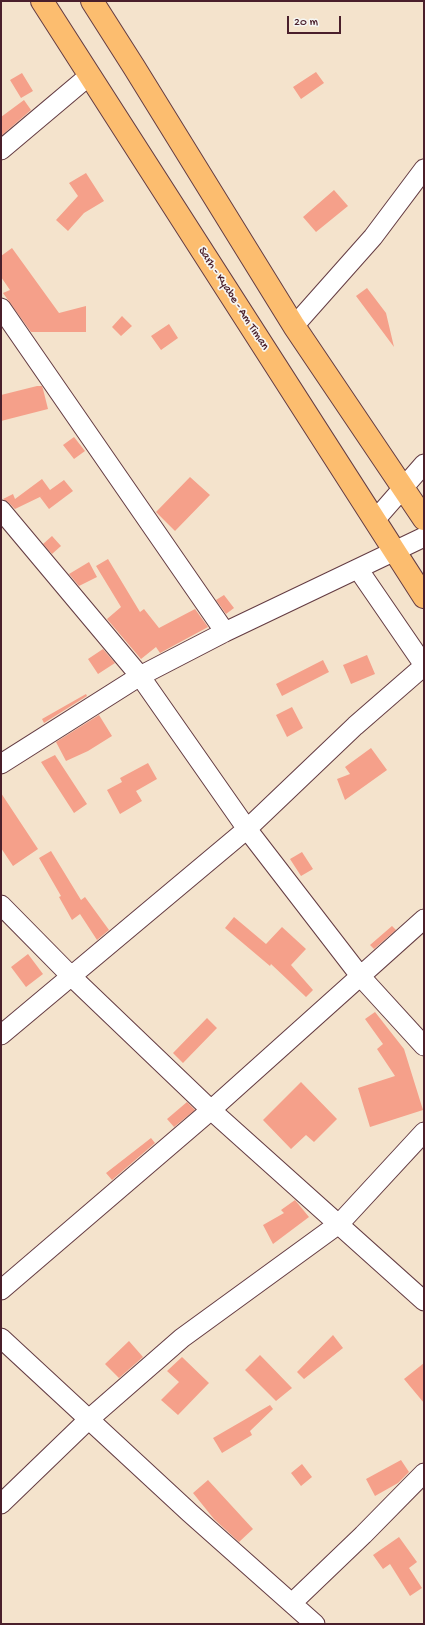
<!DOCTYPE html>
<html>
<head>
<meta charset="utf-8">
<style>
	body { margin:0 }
	#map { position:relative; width:425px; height:1625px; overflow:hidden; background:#f4e3cc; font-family:"Gochi Hand",sans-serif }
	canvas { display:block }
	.frame { position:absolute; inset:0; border:2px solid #4a1f2b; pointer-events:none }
	.scale { position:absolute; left:287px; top:16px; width:54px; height:18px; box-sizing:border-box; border:2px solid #4a1f2b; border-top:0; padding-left:5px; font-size:12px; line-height:14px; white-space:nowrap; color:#4a1f2b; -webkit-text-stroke:3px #f6f6f2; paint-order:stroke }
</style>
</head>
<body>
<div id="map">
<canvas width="425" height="1625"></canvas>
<div class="frame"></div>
<div class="scale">20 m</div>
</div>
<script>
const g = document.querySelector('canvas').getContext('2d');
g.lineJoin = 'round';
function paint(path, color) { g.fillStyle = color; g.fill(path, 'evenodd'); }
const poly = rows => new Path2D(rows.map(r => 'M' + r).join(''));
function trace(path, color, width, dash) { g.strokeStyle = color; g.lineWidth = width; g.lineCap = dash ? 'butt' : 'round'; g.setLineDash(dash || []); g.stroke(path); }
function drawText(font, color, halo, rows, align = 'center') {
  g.font = font + ' "Gochi Hand",sans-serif'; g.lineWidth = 3.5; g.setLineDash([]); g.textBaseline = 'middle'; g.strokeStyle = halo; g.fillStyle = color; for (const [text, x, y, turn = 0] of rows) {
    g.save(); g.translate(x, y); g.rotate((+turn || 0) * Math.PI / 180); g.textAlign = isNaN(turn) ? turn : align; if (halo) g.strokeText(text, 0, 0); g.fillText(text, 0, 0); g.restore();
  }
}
const building = poly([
	[316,72,324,83,301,99,293,87],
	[22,73,33,91,21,98,10,80],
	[24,100,31,110,1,136,1,117],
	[86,173,104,201,84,213,68,231,56,220,78,196,69,183],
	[334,190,348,206,316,232,303,217],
	[12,248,59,313,86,306,86,332,31,332,3,293,10,290,1,277,1,256],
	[367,288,386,313,394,347,356,296],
	[122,316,132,326,121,336,112,327],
	[169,324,178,338,161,350,151,336],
	[37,386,42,386,43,389,48,409,1,421,1,395],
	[74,437,85,451,74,459,63,445],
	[190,477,210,495,175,531,156,512],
	[42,479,50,490,64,480,73,491,49,509,40,497,44,495,15,509,9,503,3,499,13,494,15,499],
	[52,536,61,546,52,554,43,544],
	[108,559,140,612,144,609,159,628,195,609,208,627,160,653,156,647,141,659,107,619,121,607,96,566],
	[89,562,97,577,79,586,69,574],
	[224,595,234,608,226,614,216,600],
	[103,649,115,663,98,674,88,659],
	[367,655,375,674,351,684,343,665],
	[323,660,329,672,282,696,276,684],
	[86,694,87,696,44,723,42,719],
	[292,707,303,728,287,737,276,715],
	[99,715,112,736,88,751,66,761,56,742],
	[371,748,387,770,345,800,337,779,350,774,345,767],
	[55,755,87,804,74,813,41,762],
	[148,763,157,779,136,791,142,801,120,814,107,790,122,782,120,778],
	[1,793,38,849,13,866,1,848],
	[51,851,81,900,85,897,109,930,97,940,80,914,72,920,59,897,61,896,39,858],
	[302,852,313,869,301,876,290,859],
	[234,917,266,944,282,927,306,949,291,965,313,990,306,997,271,964,270,966,225,928],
	[392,926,396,930,374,949,370,945],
	[28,954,43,974,26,987,11,967],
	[375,1012,404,1049,423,1110,370,1127,358,1088,395,1076,377,1049,383,1044,365,1019],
	[207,1018,217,1028,183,1063,173,1053],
	[301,1082,337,1119,314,1142,306,1135,291,1149,263,1120],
	[187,1102,195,1110,174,1127,167,1119],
	[151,1138,155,1143,112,1180,106,1173],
	[295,1200,309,1217,273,1244,263,1225,284,1213,281,1210],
	[333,1335,343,1348,304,1379,297,1372],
	[129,1341,143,1357,119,1378,105,1364],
	[260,1355,292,1388,276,1401,245,1370],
	[182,1357,209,1383,178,1415,161,1400,179,1382,167,1371],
	[424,1363,424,1403,404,1379],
	[270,1405,273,1409,250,1431,252,1435,222,1453,213,1438],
	[401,1460,409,1472,398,1483,375,1496,366,1479],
	[302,1464,312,1477,301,1486,291,1473],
	[208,1480,253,1529,239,1542,214,1519,193,1493],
	[399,1537,417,1562,409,1568,422,1588,410,1596,390,1564,383,1569,373,1555]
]);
const street = poly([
	[1,150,90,75],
	[1,308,225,632],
	[294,326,373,237,424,169],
	[1,510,140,676,247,829,361,977,424,1046],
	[375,520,424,464],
	[358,569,424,665],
	[1,764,140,676,225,632,424,537],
	[1,905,72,977,211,1110,424,1301],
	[1,1035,247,829,355,726,424,666],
	[1,1290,211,1110,424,919],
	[1,1338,190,1513,315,1624],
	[1,1504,88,1420,182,1338,340,1223,424,1132],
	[292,1603,363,1535,424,1473]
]);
const highway = poly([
	[42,1,424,597],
	[92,1,134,67,294,326,424,519]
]);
const streetNames = [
	["Sarh - Kyabe - Am Timan",233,299,57]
];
paint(building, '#f5a08a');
trace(street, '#643c43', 21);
trace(highway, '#643c43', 24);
trace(street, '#fff', 19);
trace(highway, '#fcbd6f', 22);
drawText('12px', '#4a1f2b', '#f6f6f2', streetNames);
</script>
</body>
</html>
